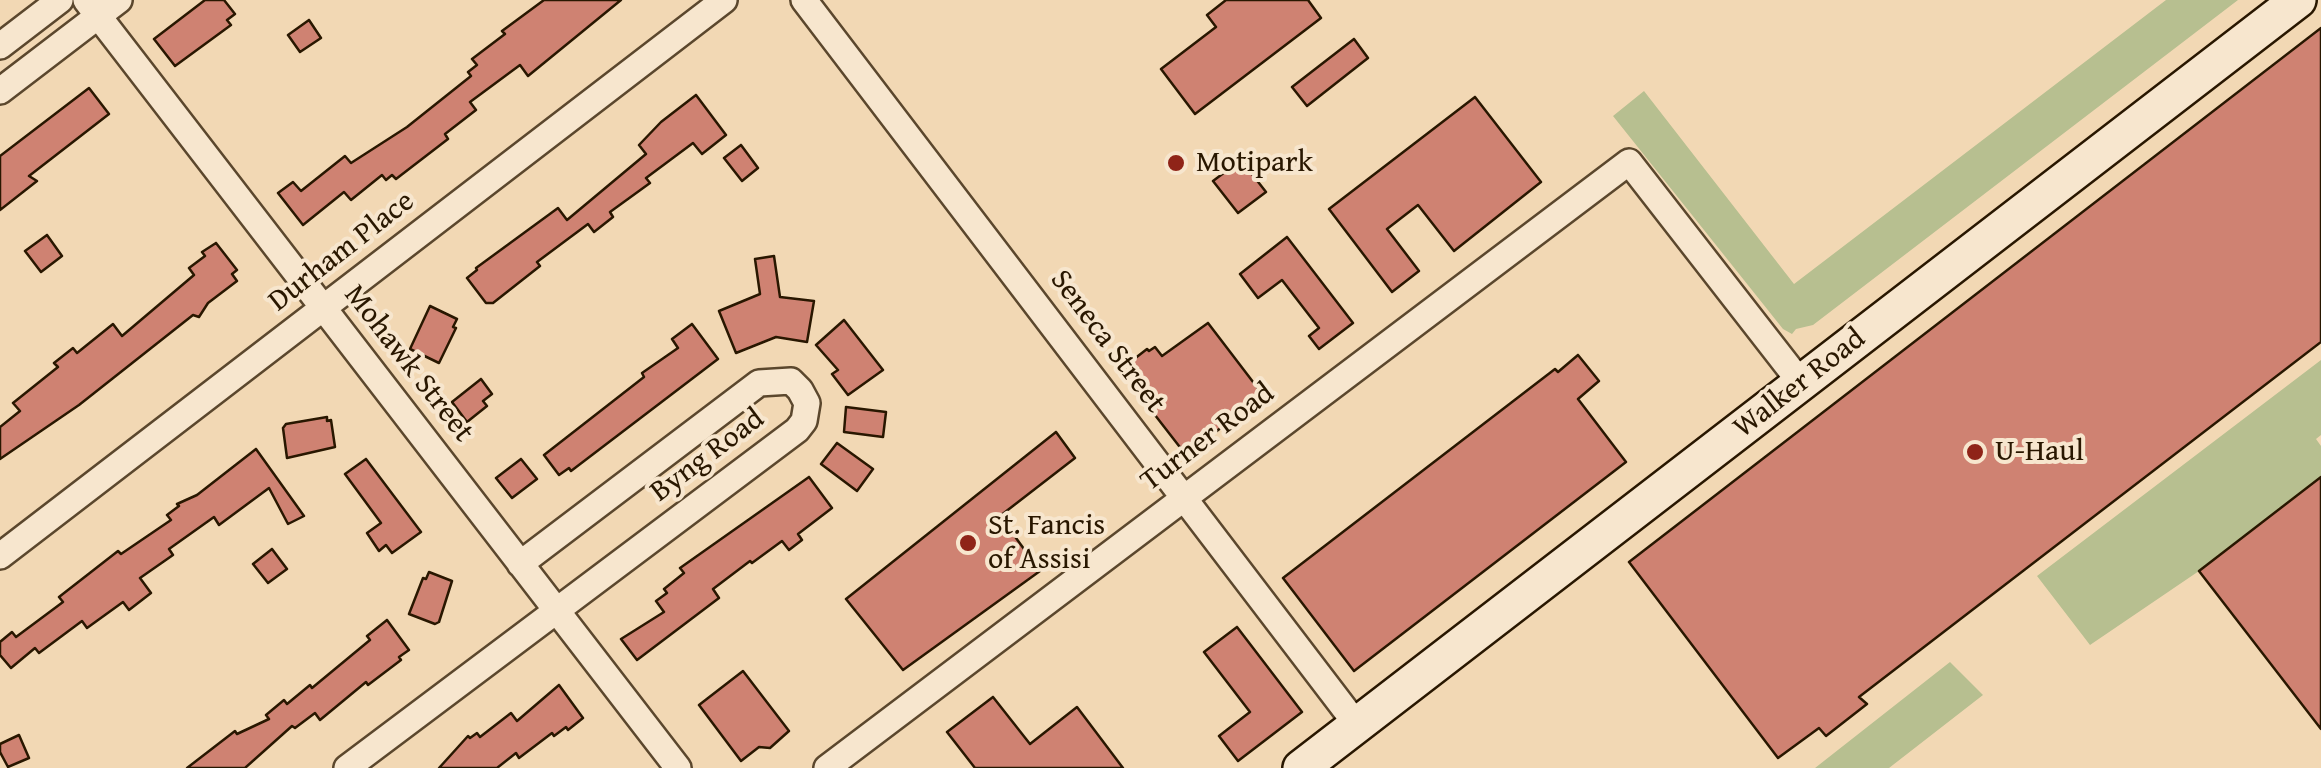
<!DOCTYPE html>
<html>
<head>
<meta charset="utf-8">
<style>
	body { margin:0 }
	canvas { display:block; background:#f2d8b4 }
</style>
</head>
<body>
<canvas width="2321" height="768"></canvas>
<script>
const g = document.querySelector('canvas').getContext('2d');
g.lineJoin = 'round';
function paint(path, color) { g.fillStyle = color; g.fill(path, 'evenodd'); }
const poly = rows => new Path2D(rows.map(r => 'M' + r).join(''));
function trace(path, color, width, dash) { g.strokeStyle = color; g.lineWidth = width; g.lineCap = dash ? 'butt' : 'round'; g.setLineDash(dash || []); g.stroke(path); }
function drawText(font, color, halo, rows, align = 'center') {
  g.font = font + ' "Gentium Book Plus",serif'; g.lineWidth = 8; g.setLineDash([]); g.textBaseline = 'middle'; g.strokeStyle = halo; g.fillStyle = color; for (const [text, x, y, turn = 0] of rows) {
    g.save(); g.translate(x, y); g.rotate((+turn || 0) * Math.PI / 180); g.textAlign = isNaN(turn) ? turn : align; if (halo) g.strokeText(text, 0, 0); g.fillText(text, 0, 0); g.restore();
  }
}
const green = poly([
	[2166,0,2238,0,1813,325,1796,329,1792,334,1783,329,1613,116,1644,91,1794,284],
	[2321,360,2321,435,2316,439,2321,446,2321,477,2199,571,2090,645,2037,576],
	[1950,662,1983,695,1889,768,1815,768]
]);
const building = poly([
	[205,0,224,0,235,14,227,20,231,25,175,66,154,39,205,0],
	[544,0,621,0,528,76,520,65,470,102,476,110,445,134,448,139,396,179,392,175,386,180,382,175,351,200,344,192,303,225,278,193,293,182,301,191,345,156,351,163,407,127,471,76,468,72,477,65,472,59,505,34,502,31,544,0],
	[1226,0,1308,0,1321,18,1195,114,1161,69,1216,27,1207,15,1226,0],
	[309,20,321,38,300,52,288,35,309,20],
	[2321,28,2321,342,1859,697,1867,704,1826,736,1819,728,1778,758,1629,562,2321,28],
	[1354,39,1368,58,1307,106,1292,87,1354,39],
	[89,88,109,114,29,176,37,181,0,210,0,156,89,88],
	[696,95,726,135,702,154,693,143,646,178,650,183,610,212,613,217,594,232,588,224,537,262,540,266,493,303,486,303,467,278,477,270,476,268,558,208,567,220,646,154,639,145,661,122,696,95],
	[1475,97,1541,182,1454,251,1418,205,1387,229,1419,271,1392,292,1329,209,1475,97],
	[741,145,758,168,742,181,724,158,741,145],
	[1241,160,1266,192,1238,213,1213,181,1241,160],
	[47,235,62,256,41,272,25,251,47,235],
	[1287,237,1353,323,1319,349,1309,336,1319,328,1282,280,1258,298,1240,274,1287,237],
	[216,243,237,270,232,274,237,281,208,303,199,317,193,315,79,405,0,459,0,427,20,411,13,403,58,367,54,363,73,348,77,353,113,324,122,336,194,275,189,268,205,256,202,252,216,243],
	[774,256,780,297,814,301,807,342,776,337,736,353,719,311,760,294,755,259,774,256],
	[430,306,457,319,453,327,456,328,439,363,410,349,430,306],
	[844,320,883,370,848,395,832,374,838,370,816,345,844,320],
	[1208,323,1263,395,1186,455,1120,370,1147,349,1149,351,1155,347,1162,356,1208,323],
	[692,324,718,359,571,471,569,468,559,475,544,455,644,377,642,373,678,348,672,339,692,324],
	[1578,355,1599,381,1578,399,1626,462,1354,671,1283,578,1555,369,1558,372,1578,355],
	[481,379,492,394,483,401,487,406,467,422,452,402,481,379],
	[846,407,886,412,883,437,844,432,846,407],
	[327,417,327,421,331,420,335,447,287,458,283,428,286,424,327,417],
	[1056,432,1075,458,1000,516,1040,571,903,670,846,599,1056,432],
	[837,443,873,469,857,491,821,464,837,443],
	[256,449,304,516,288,524,269,488,219,525,214,517,169,549,173,555,140,578,151,593,129,610,123,602,87,628,82,621,39,653,35,648,11,668,0,655,0,642,12,632,16,637,63,602,59,597,118,551,121,554,171,520,167,515,179,506,177,504,197,495,256,449],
	[366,459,421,532,392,553,386,545,379,551,367,533,381,523,345,474,366,459],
	[521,459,537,479,512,498,496,478,521,459],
	[809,477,832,508,798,534,802,540,789,550,782,541,752,563,750,561,713,589,719,598,637,660,621,639,664,612,656,601,667,593,664,589,684,573,680,568,809,477],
	[2321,477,2321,729,2199,571,2321,477],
	[272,549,287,569,268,583,253,564,272,549],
	[429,572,452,581,439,622,435,624,409,614,423,578,426,579,429,572],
	[387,620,409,650,399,657,401,660,368,685,366,682,320,720,315,713,295,728,292,726,245,768,187,768,235,731,237,734,269,719,266,715,284,700,287,704,310,685,312,688,370,640,367,636,387,620],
	[1237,627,1302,712,1238,761,1219,736,1250,712,1204,652,1237,627],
	[743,671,789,731,770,748,759,747,741,761,699,705,743,671],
	[559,685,583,718,568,730,566,727,554,736,552,733,519,758,516,753,497,768,439,768,468,736,470,738,477,733,480,737,511,713,517,721,559,685],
	[993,697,1030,744,1077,707,1123,768,975,768,947,732,993,697],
	[19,735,29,758,8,767,0,752,0,744,19,735]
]);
const minor = poly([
	[86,0,678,768],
	[804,0,1357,725],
	[0,46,60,0],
	[0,91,119,0],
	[0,556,724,0],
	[347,768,797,430,804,421,807,403,800,390,791,381,759,383,520,564],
	[827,768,1629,162,1801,383]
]);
const secondary = poly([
	[1301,768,2298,0]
]);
const markers = [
	[1176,163,10,"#8f2418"],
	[1975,452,10,"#8f2418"],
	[968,543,10,"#8f2418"]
];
const poiNames = [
	["Motipark",1196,163],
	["U-Haul",1995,452],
	["St. Fancis",988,526],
	["of Assisi",988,560]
];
const streetNames = [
	["Durham Place",342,252,-38],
	["Seneca Street",1107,342,53],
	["Mohawk Street",408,364,52],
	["Walker Road",1800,384,-38],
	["Turner Road",1208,438,-37],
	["Byng Road",708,456,-37]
];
paint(green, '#b7bf90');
paint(building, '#cf8272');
trace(building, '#291700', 2.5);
trace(minor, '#5b472d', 30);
trace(secondary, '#291700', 40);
trace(minor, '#f7e6ce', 25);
trace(secondary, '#f7e6ce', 35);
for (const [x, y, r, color] of markers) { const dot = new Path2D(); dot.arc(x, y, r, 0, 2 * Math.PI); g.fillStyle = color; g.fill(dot); trace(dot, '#f7e6ce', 4); }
drawText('30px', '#291700', '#f7e6ce', poiNames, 'left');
drawText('30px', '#291700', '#f7e6ce', streetNames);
</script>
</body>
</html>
